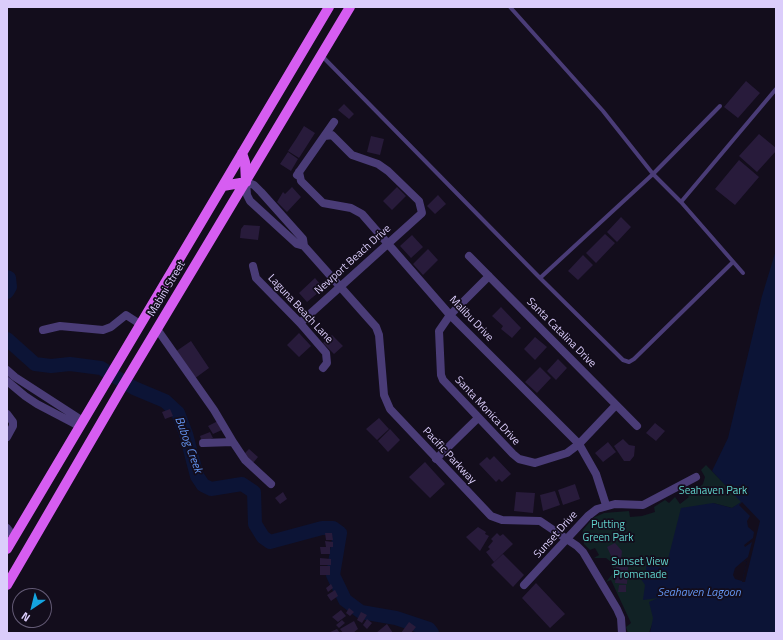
<!DOCTYPE html>
<html>
<head>
<meta charset="utf-8">
<style>
	body { margin:0 }
	#map { position:relative; width:783px; height:640px; overflow:hidden; background:#130d1c; font-family:"Titillium Web",sans-serif }
	canvas { display:block }
	.frame { position:absolute; inset:0; border:8px solid #dbcdfb; pointer-events:none }
	.north { position:absolute; left:12px; top:588px; width:40px; height:40px; box-sizing:border-box; background:#130d1c; border:1px solid #635a75; border-radius:50%; rotate:215deg; font-size:11px; font-weight:700; line-height:16px; text-align:center; color:#dbcdfb }
	.north::after { content:''; display:block; margin:auto; width:14px; height:18px; background:#14a4e0; clip-path:polygon(50% 0,100% 100%,50% 72%,0 100%) }
</style>
</head>
<body>
<div id="map">
<canvas width="783" height="640"></canvas>
<div class="frame"></div>
<div class="north">N</div>
</div>
<script>
const g = document.querySelector('canvas').getContext('2d');
g.lineJoin = 'round';
function paint(path, color) { g.fillStyle = color; g.fill(path, 'evenodd'); }
const poly = rows => new Path2D(rows.map(r => 'M' + r).join(''));
function trace(path, color, width, dash) { g.strokeStyle = color; g.lineWidth = width; g.lineCap = dash ? 'butt' : 'round'; g.setLineDash(dash || []); g.stroke(path); }
function drawText(font, color, halo, rows, align = 'center') {
  g.font = font + ' "Titillium Web",sans-serif'; g.lineWidth = 3.5; g.setLineDash([]); g.textBaseline = 'middle'; g.strokeStyle = halo; g.fillStyle = color; for (const [text, x, y, turn = 0] of rows) {
    g.save(); g.translate(x, y); g.rotate((+turn || 0) * Math.PI / 180); g.textAlign = isNaN(turn) ? turn : align; if (halo) g.strokeText(text, 0, 0); g.fillText(text, 0, 0); g.restore();
  }
}
const green = poly([
	[706,465,742,502,732,508,713,503,651,627,649,633,628,633,626,627,631,623,611,580,606,582,614,572,611,562,606,558,594,558,599,555,595,548,590,550,584,544,582,535,583,530,593,518,604,513,629,511,630,517,642,516,655,512,654,507,665,500,669,503,675,497,680,504,689,497,681,488,684,487,690,490,696,490,703,484,705,477,701,470]
]);
const water = poly([
	[776,250,776,633,650,633,653,618,649,602,658,598,643,600,645,585,641,579,646,575,646,566,666,567,681,508,713,503,732,508,741,502,712,471,728,438,762,296],
	[747,561,742,581,735,579,733,575,735,568,742,562]
]);
const pier = poly([
	[742,502,760,521,745,582,742,582,747,561,742,562,748,557,752,542,745,547,744,545,753,538,754,532,748,527,747,521,750,516,739,505]
]);
const river = poly([
	[7,277,9,278,10,287,7,292],
	[7,339,35,364,51,366,70,364,101,368,134,388,165,401,178,413,186,434,197,476,203,485,211,489,242,484,254,492,255,524,263,537,270,542,322,528,333,528,340,533,333,575,345,600,361,612,396,618,429,629,432,633]
]);
const building = poly([
	[746,81,760,93,738,118,724,107],
	[344,104,354,114,349,119,338,110],
	[304,126,315,133,299,158,288,151,296,139,303,144,296,139],
	[759,134,776,148,776,151,757,172,739,156],
	[371,136,384,139,380,155,367,152],
	[288,152,298,159,291,171,280,164],
	[739,160,759,177,735,205,715,189],
	[292,187,301,197,287,212,277,202,283,192,285,194],
	[397,187,406,196,392,210,383,201],
	[438,195,446,204,435,214,427,206],
	[621,217,631,227,617,242,607,232],
	[244,225,260,226,258,240,240,238,241,229],
	[605,234,615,243,596,263,586,253],
	[412,235,423,247,411,258,400,246],
	[428,249,438,260,423,275,413,264],
	[583,255,593,265,578,280,568,271],
	[315,278,320,284,316,288,319,292,307,302,299,293],
	[501,307,521,328,512,338,501,329,503,326,492,316],
	[299,333,311,346,299,357,287,345],
	[332,335,343,346,334,354,323,343],
	[535,337,547,347,535,360,524,349],
	[191,341,209,368,194,379,175,352],
	[558,359,567,368,556,380,547,371],
	[540,367,551,378,537,393,525,382],
	[170,409,173,416,165,419,162,412],
	[379,418,389,429,377,440,366,429],
	[218,421,224,429,213,434,208,426],
	[655,423,665,431,656,441,646,433],
	[390,429,400,440,388,452,378,441],
	[210,432,213,438,202,442,200,436],
	[623,439,629,445,635,446,634,456,630,461,624,461,614,446],
	[608,442,616,452,603,462,595,453],
	[249,449,258,457,253,463,243,455],
	[494,456,511,474,502,482,499,479,496,482,479,464,487,457,490,460],
	[425,462,445,484,430,498,409,477],
	[575,484,580,499,563,505,558,490],
	[555,491,560,505,543,511,540,495],
	[283,492,287,499,280,504,275,498],
	[516,492,535,493,533,513,514,511],
	[478,527,486,532,485,534,489,536,480,551,466,537],
	[325,533,332,533,333,540,326,540],
	[497,533,500,536,503,534,513,544,494,562,486,552,490,549,488,547,493,541,491,539],
	[325,541,333,542,333,547,326,547],
	[615,543,622,551,621,560,613,560,607,547],
	[320,547,330,547,330,554,321,554],
	[503,554,524,575,513,587,491,565],
	[320,558,331,559,331,565,320,565],
	[320,566,330,566,330,575,320,575],
	[616,567,628,567,627,584,615,583],
	[536,583,565,614,550,628,522,598],
	[331,584,333,588,328,592,326,588],
	[619,585,626,585,626,592,618,592],
	[335,590,338,596,331,601,327,595],
	[349,608,354,612,350,616,346,613],
	[341,610,346,616,338,622,332,617],
	[361,612,367,615,362,623,357,620],
	[367,619,372,623,367,629,363,625],
	[342,620,345,623,339,628,336,625],
	[354,621,358,629,353,633,343,633,340,629],
	[409,622,416,627,411,633,401,633],
	[387,624,393,633,376,633],
	[337,629,340,633,328,633]
]);
const lane = poly([
	[510,7,603,111,653,174,681,202,743,273],
	[322,56,540,278,653,174,720,106],
	[681,202,776,89],
	[540,278,623,360,629,362,634,359,733,262]
]);
const street = poly([
	[299,172,301,181,323,203,351,208,362,214,450,315,579,444,596,474,606,505],
	[297,175,334,122],
	[304,246,303,239,261,192,254,185,246,182,247,195,250,201,297,244,304,246,376,327,379,335,384,395,390,409,491,516,502,520,540,521,577,546,583,552,617,609,621,618,622,633],
	[469,256,637,426],
	[253,266,256,278,300,323,326,353,327,363,323,368],
	[489,276,450,315,439,331,441,375,443,380,513,454,519,459,535,463,567,453,579,444,616,405],
	[300,323,422,213,419,201,388,171,378,164,352,155,332,135,325,136],
	[157,329,214,410,233,442,203,443],
	[43,330,60,326,103,330,111,327,126,315,140,324],
	[7,370,15,377,83,421],
	[7,381,25,396,37,404,79,426],
	[7,414,13,422,13,426,7,437],
	[233,442,245,460,271,484],
	[436,459,478,418],
	[7,528,14,537],
	[524,585,588,516,597,509,615,504,643,505,696,477]
]);
const primary = poly([
	[223,186,246,182,245,162,242,153],
	[7,549,329,7],
	[7,585,121,389,350,7]
]);
const streetNames = [
	["Newport Beach Drive",353,260,-42],
	["Mabini Street",167,289,-59],
	["Laguna Beach Lane",300,309,47],
	["Malibu Drive",471,319,46],
	["Santa Catalina Drive",561,333,45],
	["Santa Monica Drive",487,411,47],
	["Pacific Parkway",449,456,47],
	["Sunset Drive",556,535,-48]
];
const parkNames = [
	["Seahaven Park",713,491],
	["Putting",608,525],
	["Green Park",608,538],
	["Sunset View",640,562],
	["Promenade",640,575]
];
const waterNames = [
	["Bubog Creek",188,445,70],
	["Seahaven Lagoon",699,593]
];
paint(green, '#112225');
paint(water, '#0c1436');
paint(pier, '#130d1c');
trace(river, '#0c1436', 14);
paint(building, '#281b3b');
trace(lane, '#4a3c77', 4);
trace(street, '#4a3c77', 8);
trace(primary, '#d65df1', 10);
drawText('11px', '#dbcdfb', '#130d1c', streetNames);
drawText('11px', '#60d3cc', '#130d1c', parkNames);
drawText('italic 12px', '#6495f1', '#130d1c', waterNames);
</script>
</body>
</html>
